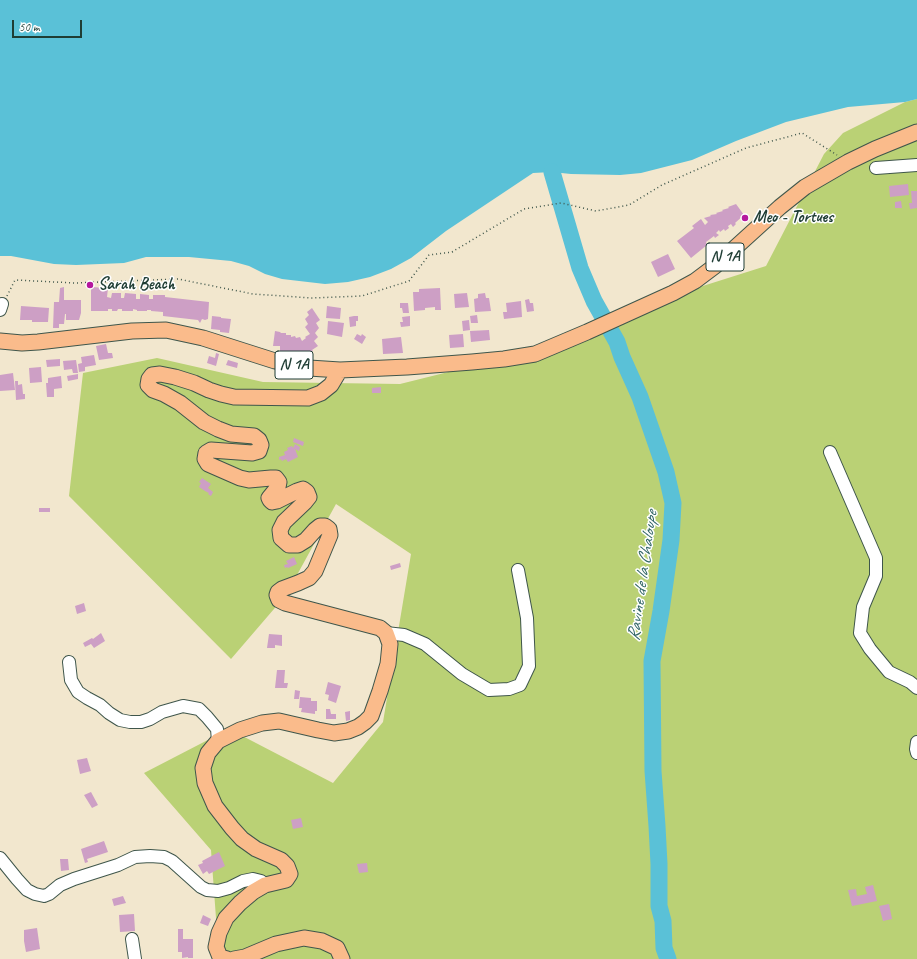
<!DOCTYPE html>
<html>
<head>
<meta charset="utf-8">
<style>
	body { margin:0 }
	#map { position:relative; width:917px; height:959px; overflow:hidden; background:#f2e7ce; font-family:Caveat,sans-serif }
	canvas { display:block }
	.scale { position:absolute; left:12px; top:20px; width:70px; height:18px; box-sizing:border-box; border:2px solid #1f3d34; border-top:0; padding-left:5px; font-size:12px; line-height:14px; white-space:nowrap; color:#1f3d34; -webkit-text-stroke:3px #fff; paint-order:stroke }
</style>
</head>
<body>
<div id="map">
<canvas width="917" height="959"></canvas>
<div class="scale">50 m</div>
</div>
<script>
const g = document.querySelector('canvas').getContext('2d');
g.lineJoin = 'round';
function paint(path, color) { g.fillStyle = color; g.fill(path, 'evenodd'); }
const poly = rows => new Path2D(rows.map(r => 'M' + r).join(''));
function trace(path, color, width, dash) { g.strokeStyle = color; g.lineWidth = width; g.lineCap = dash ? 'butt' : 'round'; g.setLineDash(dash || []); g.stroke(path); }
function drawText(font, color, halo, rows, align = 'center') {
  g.font = font + ' Caveat,sans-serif'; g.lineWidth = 3; g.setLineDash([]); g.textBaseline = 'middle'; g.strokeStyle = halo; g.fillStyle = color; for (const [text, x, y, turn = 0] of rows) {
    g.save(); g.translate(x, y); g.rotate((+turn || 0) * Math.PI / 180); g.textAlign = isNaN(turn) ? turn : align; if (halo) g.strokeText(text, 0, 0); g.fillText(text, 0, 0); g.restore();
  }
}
const green = poly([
	[917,99,917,959,219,959,211,850,144,773,229,729,333,783,383,722,411,554,336,504,286,595,231,659,69,496,83,373,157,358,263,382,400,384,537,350,687,291,766,266,824,154,843,133,905,102]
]);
const water = poly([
	[0,0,917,0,917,99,905,102,848,107,786,122,736,141,692,160,641,173,620,175,571,174,552,172,533,173,446,231,411,258,391,269,370,277,348,282,325,284,282,279,265,274,249,266,231,261,189,257,146,257,124,263,76,265,54,264,11,256,0,256]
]);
const river = poly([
	[552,172,580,268,594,301,617,342,622,357,640,397,666,472,673,503,671,540,661,611,652,661,653,771,657,826,659,864,659,906,663,921,664,948,668,959]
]);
const building = poly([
	[908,184,909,195,890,197,889,186],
	[911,191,917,191,917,208,910,209,909,203,912,203],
	[901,201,902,208,895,208,895,202],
	[736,204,744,215,735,223,736,224,733,227,731,224,728,226,729,228,725,231,724,229,720,232,719,230,716,233,719,235,715,238,714,236,706,242,707,245,691,258,677,241,694,228,692,226,701,219,705,225,708,222,704,218,711,216,710,215,717,214,716,213,723,211,722,210,729,208,728,207],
	[668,254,675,269,658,277,651,262],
	[64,287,64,300,81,300,81,313,79,320,66,320,66,314,65,314,64,324,59,324,59,328,53,328,54,302,59,302,60,288],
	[91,287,108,288,107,297,111,298,112,293,121,293,121,298,124,298,125,293,136,294,136,299,140,299,140,294,149,295,149,299,153,299,153,295,165,295,165,297,209,302,208,319,205,320,202,319,200,323,198,320,163,316,163,312,151,311,151,310,147,310,147,311,137,311,137,310,133,309,133,311,122,311,122,309,118,309,117,311,112,311,112,309,108,309,108,311,91,311],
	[440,288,441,310,435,310,435,307,425,308,425,310,414,311,413,292,419,292,419,289],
	[467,293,469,307,455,308,454,294],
	[485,293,486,298,489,298,491,311,475,312,474,299,478,298,478,294],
	[529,299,530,303,533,303,534,311,527,312,525,300],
	[521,301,522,317,504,319,503,312,507,312,506,303],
	[400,303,408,303,409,313,403,313,402,308,400,308],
	[21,306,49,308,48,322,32,322,32,320,20,320],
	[327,306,341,308,340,319,326,318],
	[312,308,320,320,316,323,319,328,315,333,318,337,314,341,318,346,312,350,313,351,307,354,306,351,299,353,299,351,293,352,280,351,280,346,273,346,275,331,280,332,281,333,286,333,286,335,291,335,291,337,295,336,296,338,300,337,302,341,306,338,305,337,310,334,305,327,308,324,305,319,309,315,307,312],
	[477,315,478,323,471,323,470,316],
	[212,316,221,317,221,318,231,319,229,333,220,332,220,330,211,329],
	[354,316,358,316,358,321,356,321,356,326,350,327,349,317],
	[410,316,410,326,401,327,400,322,403,322,402,317],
	[469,320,470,330,463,331,462,321],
	[328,321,344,323,342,337,327,334],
	[489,330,490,340,471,342,470,331],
	[357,334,361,336,362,334,366,337,362,344,354,339],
	[463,334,464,347,450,348,449,335],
	[401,337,403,353,383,354,382,339],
	[106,344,108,353,112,353,113,358,99,360,96,346],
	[216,353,219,354,216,366,207,363,209,356,215,358],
	[94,355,96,365,85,367,85,371,79,372,78,364,82,363,81,357],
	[60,359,60,366,47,367,46,360],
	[76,360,78,373,73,373,72,369,64,370,63,361],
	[228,360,238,363,237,368,226,365],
	[41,367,42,382,30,383,29,368],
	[13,373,15,390,0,391,0,375],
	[78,374,78,379,68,381,67,376],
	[61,376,62,388,54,389,54,397,47,397,46,383,48,383,48,378],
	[15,381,18,381,18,385,22,384,23,394,25,394,25,399,16,400],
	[381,387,381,393,372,393,372,388],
	[294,438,304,442,303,446,293,442],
	[295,444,300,447,299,451,295,449,298,457,288,462,286,459,282,461,281,459,279,460,279,457,285,455,284,452,288,450,287,448,292,446,293,448],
	[202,478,211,484,208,488,213,492,211,496,208,494,209,493,205,491,199,487,201,483,199,482],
	[39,508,50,508,50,512,39,512],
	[294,557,297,564,288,568,287,567,285,568,284,565,288,564,286,561],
	[400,563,401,567,391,570,390,566],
	[84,603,86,611,77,614,75,606],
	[101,633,105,641,94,648,91,644,85,647,83,643,92,638,93,639],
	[269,634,282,635,282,646,275,645,275,648,267,648],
	[277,670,285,670,284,683,288,683,287,688,275,688],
	[328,682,341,686,336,703,328,700,329,695,325,694],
	[295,690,300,691,299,699,294,699],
	[300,697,311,698,311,701,317,701,317,711,315,711,315,714,301,712,302,708,299,708],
	[326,709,330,709,331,714,336,714,336,719,326,719],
	[350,711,350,720,346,721,345,712],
	[87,758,91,771,80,774,77,760],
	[91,792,98,805,92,808,84,795],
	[301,818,303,827,293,829,291,820],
	[104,841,108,852,87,859,88,862,85,863,81,849],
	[219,852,225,866,209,874,207,871,203,874,198,865,203,863,202,861],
	[60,859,68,859,69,870,61,871],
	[367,863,368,872,359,873,357,864],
	[873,885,877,901,852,906,848,890,856,889,857,896,867,894,865,887],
	[123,896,126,903,114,906,112,899],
	[889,904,892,919,883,921,879,906],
	[134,914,135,931,120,932,119,915],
	[203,915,211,919,208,926,200,923],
	[37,928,40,949,26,952,24,941,24,930],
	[178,929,183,929,183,939,193,939,193,958,188,958,188,957,182,958,182,952,178,952]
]);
const path = poly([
	[7,296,15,280,75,283,178,279,253,294,312,298,362,296,409,281,429,255,452,252,524,209,561,203,596,211,629,205,662,185,746,148,802,133,837,155]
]);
const minor = poly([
	[876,168,917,165],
	[0,310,2,304],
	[830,452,876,558,876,576,863,607,860,633,870,649,889,672,910,682,917,688],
	[386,633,404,635,425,644,462,674,489,690,509,689,520,685,529,666,527,618,518,570],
	[69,662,71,680,78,692,87,698,100,705,109,713,120,720,130,722,141,722,150,719,162,712,183,706,199,709,207,717,217,729,218,741],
	[917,742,916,749,917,753],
	[0,858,17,879,27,890,35,894,44,896,49,894,60,885,74,879,118,865,135,857,150,856,164,857,172,861,201,887,207,890,218,891,229,888,243,881,253,879,261,881,265,885],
	[132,939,135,959]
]);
const major = poly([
	[0,341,22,343,38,342,132,331,166,330,203,338,275,361,309,368,340,370,407,367,472,362,504,359,535,354,587,332,673,293,695,281,715,266,780,207,805,187,848,162,875,149,917,132],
	[227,959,220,957,216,947,219,933,226,918,240,903,253,892,265,885,286,880,290,874,287,866,281,860,256,849,242,839,232,828,215,806,205,783,203,768,208,753,218,741,240,730,262,723,279,721,318,730,334,733,348,731,358,727,365,722,371,716,380,691,388,664,390,644,386,633,380,628,285,603,279,600,277,595,278,592,282,589,298,583,309,578,315,571,330,535,329,529,325,526,320,526,315,530,306,540,298,545,289,545,281,538,280,530,284,522,305,502,309,497,307,492,303,489,297,491,277,501,272,502,270,500,269,498,278,487,279,482,276,478,271,478,249,480,240,478,208,464,205,459,206,453,211,450,252,453,259,451,261,445,259,440,254,436,231,434,218,429,204,422,180,403,164,394,153,390,148,385,149,379,152,375,160,374,175,377,194,383,209,390,221,394,234,397,308,398,321,393,331,385,340,370],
	[234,959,245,957,276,944,304,938,322,941,337,948,342,959]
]);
const markers = [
	[745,218,4,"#b5179e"],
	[90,285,4,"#b5179e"]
];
const shields = [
	[725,257,38],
	[294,365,38]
];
const shieldNames = [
	["N 1A",725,257],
	["N 1A",294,365]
];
const poiNames = [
	["Meo - Tortues",753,218],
	["Sarah Beach",98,285]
];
const waterNames = [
	["Ravine de la Chaloupe",643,576,-82]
];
paint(green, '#bad175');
paint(water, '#5ac1d7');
trace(river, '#5ac1d7', 17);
paint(building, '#cd9fc5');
trace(minor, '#3f564b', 14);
trace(major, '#3f564b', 17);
trace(path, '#3f564b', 1.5, [1, 3]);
trace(minor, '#fff', 12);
trace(major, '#fabb8b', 15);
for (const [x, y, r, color] of markers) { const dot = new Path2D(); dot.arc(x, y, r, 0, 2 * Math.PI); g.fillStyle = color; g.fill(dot); trace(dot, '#fff', 1.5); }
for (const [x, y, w] of shields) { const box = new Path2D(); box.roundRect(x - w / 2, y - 14, w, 28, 3); g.fillStyle = '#fff'; g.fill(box); trace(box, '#1f3d34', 1); }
drawText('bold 16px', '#1f3d34', null, shieldNames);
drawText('bold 17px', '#1f3d34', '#fff', poiNames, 'left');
drawText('italic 18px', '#316565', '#fff', waterNames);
</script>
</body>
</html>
